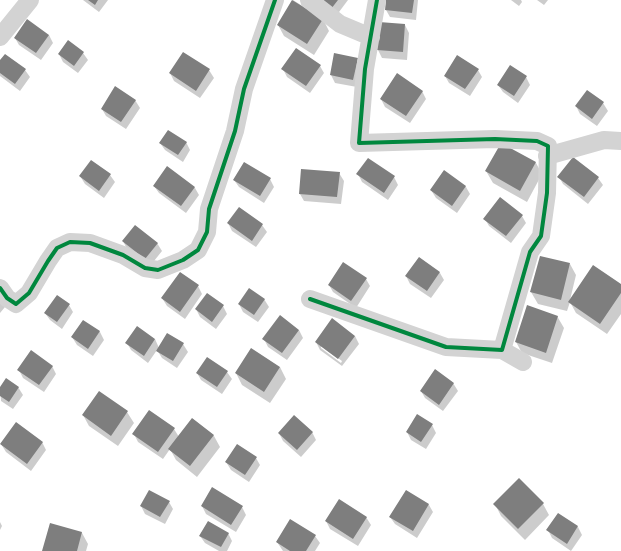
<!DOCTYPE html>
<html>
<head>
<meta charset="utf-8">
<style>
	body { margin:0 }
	canvas { display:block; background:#fff }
</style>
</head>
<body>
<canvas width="621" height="551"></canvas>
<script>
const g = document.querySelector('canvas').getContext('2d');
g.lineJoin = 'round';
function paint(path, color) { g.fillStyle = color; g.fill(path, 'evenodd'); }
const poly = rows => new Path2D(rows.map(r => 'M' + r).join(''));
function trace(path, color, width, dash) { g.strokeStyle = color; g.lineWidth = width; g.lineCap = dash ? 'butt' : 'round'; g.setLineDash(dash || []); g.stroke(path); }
const shadow = poly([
	[83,0,108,0,99,12],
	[293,0,323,19,329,31,314,55,284,36,278,25],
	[315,0,348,0,336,16],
	[387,0,418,0,416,20,390,17,386,10],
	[511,0,521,0,522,2,519,6],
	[537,0,548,0,544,5],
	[380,23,405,25,409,33,407,60,382,58,378,50],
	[49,35,53,43,41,60,19,45,15,38],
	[83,53,88,60,78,73,63,62,59,54],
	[5,55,25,70,30,77,20,91,0,76,0,62],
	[357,59,357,87,335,83,331,75],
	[320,66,324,73,310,93,287,77,283,69],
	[209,70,214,78,200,98,174,81,170,73],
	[478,70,482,77,470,96,449,83,445,76],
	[526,77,530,85,518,103,503,92,498,85],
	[422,91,426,99,410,123,385,107,381,99],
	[135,100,140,108,126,129,106,116,102,109],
	[603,103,608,111,597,126,580,114,576,106],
	[186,142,190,150,183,162,165,150,160,143],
	[502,144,536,163,542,174,527,202,493,183,486,171],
	[573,158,598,178,603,185,588,204,563,184,559,177],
	[167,168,195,188,199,195,186,213,159,193,154,186],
	[444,171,466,187,470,194,457,213,436,198,431,190],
	[339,173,344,181,341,204,304,201,300,194],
	[358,174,394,177,398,185,388,200,362,182],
	[110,175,115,182,104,198,85,184,80,176],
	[270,179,274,187,264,203,239,187,234,180],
	[522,216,526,223,511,243,489,226,485,219],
	[228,223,262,225,267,232,256,247,232,231],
	[123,241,157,243,162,251,150,266,127,249],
	[419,258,440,273,444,280,431,298,410,284,406,276],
	[570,264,576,275,570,300,621,285,621,314,607,334,576,313,570,302,567,311,538,304,531,292],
	[366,279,370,286,356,308,333,292,329,285],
	[198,286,202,294,185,319,167,306,162,298],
	[0,299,5,307,0,313],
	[264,299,269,307,258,322,243,312,239,304],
	[69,305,73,312,62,329,50,320,45,313],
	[223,306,227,314,216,329,200,317,196,309],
	[557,316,564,328,552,363,522,353,516,342],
	[83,321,100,332,104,340,93,356,77,345,72,337],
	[299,330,303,338,287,360,268,347,264,339],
	[355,336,359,344,342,366,320,350,316,342],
	[321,346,342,361,341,363,321,348],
	[155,339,159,348,183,344,188,352,177,368,162,358,157,350,148,363,131,350,127,343],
	[52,366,56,374,44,392,23,378,19,370],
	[280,367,286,379,270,403,242,385,236,373],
	[227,372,232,379,222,394,201,380,197,373],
	[453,383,458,391,443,411,425,398,421,391],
	[18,387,23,395,13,409,1,401,0,388],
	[127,412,134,423,118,446,89,426,83,415],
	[193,419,214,436,220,447,197,477,176,460,170,449,163,459,138,442,134,434,174,429,179,437],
	[432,425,436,433,426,449,411,440,407,432],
	[312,432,316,440,301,457,283,441,279,433],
	[42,442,46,450,31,471,6,452,1,444],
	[256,458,260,465,249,482,231,470,226,462],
	[406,491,429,505,433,512,417,538,395,524,390,517],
	[169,502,173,509,165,524,145,514,141,506],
	[495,504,543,504,549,515,525,540,501,516],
	[202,506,242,507,246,515,236,532,206,514],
	[558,514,578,527,582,535,571,551,552,538,548,530],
	[366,517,371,525,358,546,330,529,326,521],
	[0,522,2,526,0,530],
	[50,524,82,533,88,544,86,551,43,551],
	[228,533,232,541,227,551,219,551,205,543,200,536],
	[315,536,320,543,315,551,283,551,277,542]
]);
const building = poly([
	[88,0,98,0,95,5],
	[292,0,323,19,307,44,277,25],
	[319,0,338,0,331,9],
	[386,0,414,0,412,13,385,10],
	[27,19,49,35,36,53,14,38],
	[379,22,405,24,403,52,377,50],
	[68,40,84,52,74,66,58,54],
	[296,48,321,65,306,86,281,69],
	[183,52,210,69,196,91,169,73],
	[334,53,358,58,353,80,330,75],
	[5,54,26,69,15,84,0,73,0,60],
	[457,55,479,69,465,89,444,76],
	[510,65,527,76,514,96,497,85],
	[397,73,423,91,406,116,380,99],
	[115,86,136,100,121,122,101,109],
	[587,90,604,102,592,119,575,106],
	[168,130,187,142,178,155,159,143],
	[501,143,536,162,520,191,485,171],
	[573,157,599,177,584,197,557,177],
	[368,158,395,176,384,193,356,174],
	[91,160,111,174,99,191,79,176],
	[244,162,271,178,260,196,233,180],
	[167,166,195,187,181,206,153,186],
	[301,169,340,172,337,197,299,194],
	[444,170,466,186,452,206,430,190],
	[500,197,523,215,506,236,483,219],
	[239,207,263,224,252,241,227,223],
	[135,225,158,243,145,259,122,241],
	[540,256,570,263,561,300,530,292],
	[419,257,440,272,427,291,405,276],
	[343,262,367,278,351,301,328,285],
	[593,265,621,284,621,293,600,324,568,302],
	[180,272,199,285,180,312,161,298],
	[249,288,265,299,254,315,238,304],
	[207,293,224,305,212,322,195,309],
	[57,295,70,304,57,322,44,313],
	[527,305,558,316,546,353,515,342],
	[280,315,299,330,282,353,262,339],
	[332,318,355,336,338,359,315,342],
	[83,320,100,331,88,349,71,337],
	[137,326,155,339,144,356,125,343],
	[167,333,184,343,173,361,156,351],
	[251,348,280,367,264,392,235,373],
	[31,350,53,366,39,385,17,370],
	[207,357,228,371,217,387,196,373],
	[435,369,454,383,439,405,420,391],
	[6,378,19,387,9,402,0,396,0,387],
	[99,391,128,411,111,436,82,415],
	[149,410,175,428,158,452,132,434],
	[417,414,433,424,421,442,406,432],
	[294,415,313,432,297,450,278,433],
	[192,418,214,435,190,466,168,449],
	[16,422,43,442,27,464,0,444],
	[237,444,257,457,245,475,225,462],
	[519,478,544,503,518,529,493,504],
	[212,487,243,506,231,525,201,506],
	[149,490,170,501,160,517,140,506],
	[406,490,429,504,413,531,389,517],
	[339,499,367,517,353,539,325,521],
	[558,513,578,526,567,544,546,530],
	[290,519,316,535,306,551,290,551,276,542],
	[208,521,229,533,221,547,199,536],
	[50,523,82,532,77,551,42,551]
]);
const minor = poly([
	[309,0,340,24,371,37],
	[0,37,30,0],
	[547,156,604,140,621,141],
	[0,288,7,298,16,304,29,293,48,261,57,248,70,242,90,243,123,255,145,268,158,270,183,260,198,250,207,232,209,209,235,131,244,89,275,0],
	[310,299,446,347,502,350,530,252,541,236,547,193,548,146,537,141,495,139,359,143,365,69,377,0],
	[502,350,523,362]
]);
const cycleway = poly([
	[0,288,7,298,16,304,29,293,48,261,57,248,70,242,90,243,123,255,145,268,158,270,183,260,198,250,207,232,209,209,235,131,244,89,275,0],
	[310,299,446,347,502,350,530,252,541,236,547,193,548,146,537,141,495,139,359,143,365,69,377,0]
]);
paint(shadow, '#0003');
paint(building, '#7e7e7e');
trace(minor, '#d3d3d3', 18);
trace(cycleway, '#00873e', 4);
</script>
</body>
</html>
